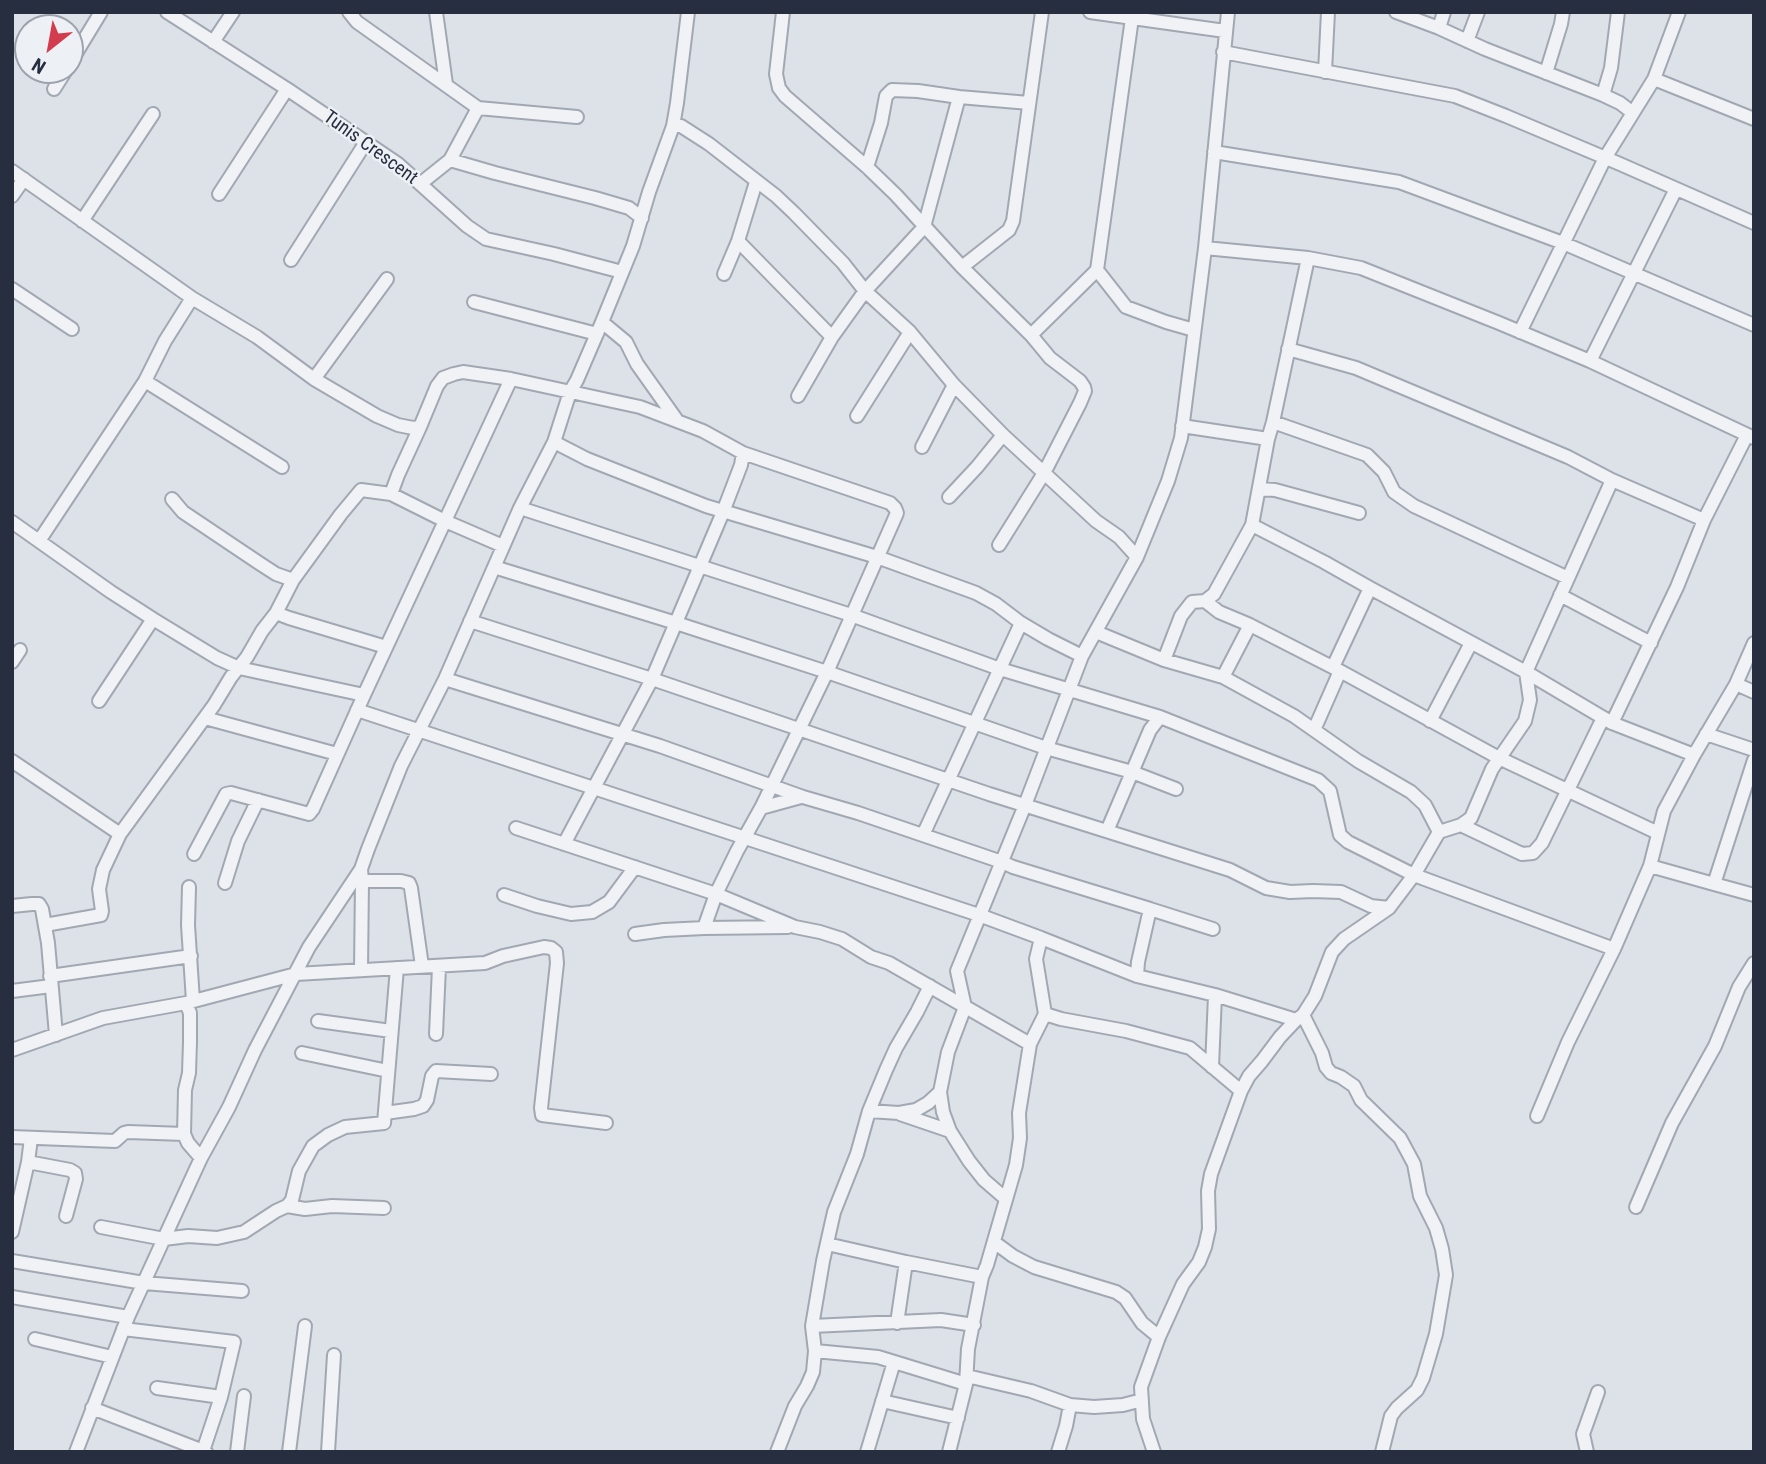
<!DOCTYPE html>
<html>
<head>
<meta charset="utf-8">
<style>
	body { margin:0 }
	#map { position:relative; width:1766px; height:1464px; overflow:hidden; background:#dde1e8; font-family:"Roboto Condensed",sans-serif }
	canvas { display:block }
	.frame { position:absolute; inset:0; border:14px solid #262e3f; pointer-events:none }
	.north { position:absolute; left:14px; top:14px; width:70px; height:70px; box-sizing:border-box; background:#edf0f5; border:2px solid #9da2ac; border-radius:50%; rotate:211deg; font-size:19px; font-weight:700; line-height:28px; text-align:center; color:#262e3f }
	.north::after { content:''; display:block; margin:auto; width:24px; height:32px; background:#d33c4d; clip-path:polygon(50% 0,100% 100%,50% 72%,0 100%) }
</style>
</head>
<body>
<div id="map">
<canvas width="1766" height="1464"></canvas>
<div class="frame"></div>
<div class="north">N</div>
</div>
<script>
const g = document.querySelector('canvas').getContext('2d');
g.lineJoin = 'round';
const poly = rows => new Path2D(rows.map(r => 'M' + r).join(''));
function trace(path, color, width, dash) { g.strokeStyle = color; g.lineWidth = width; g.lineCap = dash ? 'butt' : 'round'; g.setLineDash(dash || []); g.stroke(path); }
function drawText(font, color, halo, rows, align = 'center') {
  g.font = font + ' "Roboto Condensed",sans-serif'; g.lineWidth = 5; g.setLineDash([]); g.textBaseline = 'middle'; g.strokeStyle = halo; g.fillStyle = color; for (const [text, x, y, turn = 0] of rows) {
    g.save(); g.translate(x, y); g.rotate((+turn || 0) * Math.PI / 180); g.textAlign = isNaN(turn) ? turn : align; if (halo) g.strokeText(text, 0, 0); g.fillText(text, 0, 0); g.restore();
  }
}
const street = poly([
	[167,12,287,89,398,164,467,226,486,239,554,254,622,272],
	[349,12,357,22,478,108,577,117],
	[436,12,446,84],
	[783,12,776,74,779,88,785,96,867,167,896,195,962,267,1031,335,1050,358,1080,381,1084,387,1085,391,1080,403,1044,473,999,545],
	[1090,12,1225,31],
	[1396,12,1439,28,1485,49,1603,95,1620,103,1633,113],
	[1439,28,1444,12],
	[1467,41,1478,12],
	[213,42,233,12],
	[1223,52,1455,96,1506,116,1620,164,1754,223],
	[70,63,101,12],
	[1325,72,1328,12],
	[1546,73,1561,24,1563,12],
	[1654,79,1754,119],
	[54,89,66,70],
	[1603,95,1611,68,1618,12],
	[673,126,681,126,709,144,776,196,794,213,843,263,865,291,910,332,954,385,1003,435,1096,521,1119,537,1137,557],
	[1214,152,1399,182,1563,243,1754,325],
	[450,160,495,173,595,198,629,208,642,218],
	[867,167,881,123,886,96,892,90,918,91,959,97,1029,103],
	[12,171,192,298,257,337,314,379,377,416,398,425,413,428,420,427,437,386,443,378,454,374,463,372,511,379,640,407,703,431,743,453,741,465,723,512,652,679,564,844],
	[420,184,450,160,478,108],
	[219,194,287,89],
	[12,196,24,179],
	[82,221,153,114],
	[738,241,832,337],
	[1205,248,1308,258,1361,268,1499,323,1590,361,1754,438],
	[1308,258,1273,422,1268,439,1252,525,1324,562,1370,588,1526,672,1612,723,1694,755],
	[291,260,366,142],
	[962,267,1009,230,1013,221,1042,12],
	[1097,270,1126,307,1166,322,1194,330],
	[724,274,738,241,756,182],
	[12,289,72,329],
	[474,302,597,334],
	[602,322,626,342,637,364,676,419],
	[1520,332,1605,158,1654,79,1679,12],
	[1031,335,1097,270,1132,18],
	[1288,349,1356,368,1568,457,1612,480,1704,520],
	[1590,361,1676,189],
	[314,379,387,279],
	[145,381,282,467],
	[798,396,832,337,865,291,924,227,959,97],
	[857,416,910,332],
	[1273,422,1367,455,1384,472,1394,492,1414,506,1568,578],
	[1182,426,1268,439],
	[420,427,398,475,391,494,445,521,503,546],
	[554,442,587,459,706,506,877,557,976,593,996,604,1021,623,1048,639,1082,656],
	[922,447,954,385],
	[1259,489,1275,490,1359,513],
	[949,497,977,467,1003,435],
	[172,499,183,512,259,563,276,574,293,580,341,514,361,490,391,494],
	[520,508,851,615,1000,669,1160,717,1150,730,1107,831],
	[12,522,111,592,153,619,217,658,239,668,364,695],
	[39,541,145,381,165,341,192,298],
	[494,567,676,623,827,672,1046,748,1132,772,1176,789],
	[1560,595,1651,643],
	[1205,601,1219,612,1250,625,1340,671,1499,758,1658,833],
	[276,613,289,618,386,647],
	[470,621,652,679,989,794,1230,870,1266,888,1290,892,1313,891,1341,892,1371,906,1389,908],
	[1096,632,1164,660,1223,677,1294,716,1358,761,1411,792,1425,805,1439,832],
	[1164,660,1181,616,1192,602,1205,601,1214,594,1252,525],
	[12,662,20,650],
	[1333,667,1370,588],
	[1223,677,1250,625],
	[445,679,660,746,803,797,858,813,1002,862,1013,867,1150,909,1138,962,1137,976],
	[1736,684,1754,692],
	[99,701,153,619],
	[357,710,979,915,1041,938],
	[1160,717,1318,780,1330,791,1340,835,1348,842,1414,875,1614,949],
	[205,718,337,754],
	[1430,721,1471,643],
	[1612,723,1677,587,1704,520,1747,435],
	[1314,730,1340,671],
	[1706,734,1754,750],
	[12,761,120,834,214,705,231,677,247,657,262,631,276,613,293,580],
	[761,808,801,797],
	[1461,825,1522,854,1533,853,1542,843,1603,718],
	[516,828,716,894,795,927,820,932,842,939,871,957,889,963,1030,1044],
	[923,835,1021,623],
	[194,854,226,794,231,793,309,814,313,809,364,695,511,379],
	[1650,866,1714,884,1754,760],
	[361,869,362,881,401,881,409,883,411,888,422,966],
	[225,883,238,841,258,800],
	[1714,884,1754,895],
	[189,887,188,925,193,1001],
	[504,895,537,906,571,914,592,912,609,902,635,867],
	[12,906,32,904,39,904,42,909,48,943,56,1035],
	[1150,909,1213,929],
	[45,925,101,915,102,911,99,889,103,870,120,834],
	[704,928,716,894,737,851,761,808,827,672,897,513,895,508,890,503,743,453],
	[635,934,664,930,704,928,788,927],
	[361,970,362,881],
	[50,976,191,956],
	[12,991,51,986],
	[1215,995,1296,1020],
	[186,1003,190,1013,190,1042,189,1073,185,1090,184,1134,188,1143,201,1158],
	[1045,1014,1061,1019,1126,1031,1190,1048,1241,1091,1211,1174,1208,1191,1209,1229,1205,1247,1199,1262,1183,1284,1159,1337,1141,1387,1143,1419,1154,1452],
	[1303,1015,1322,1053,1326,1067,1331,1073,1341,1077,1354,1086,1361,1100,1400,1138,1414,1164,1420,1196,1436,1228,1442,1249,1446,1275,1436,1334,1423,1378,1417,1390,1397,1408,1391,1416,1382,1452],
	[318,1021,391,1031],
	[436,1034,439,967],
	[12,1050,103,1018,186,1003,296,974,485,963,503,956,544,947,551,948,556,952,557,963,541,1108,542,1115,606,1123],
	[302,1053,388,1071],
	[1241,1091,1249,1076,1262,1061,1280,1037,1296,1020,1303,1015,1315,996,1332,952,1344,939,1389,908,1414,875,1439,832,1461,825,1471,818,1492,769,1525,721,1530,700,1526,672,1612,480],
	[869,1111,899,1113,916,1110,928,1103,940,1092],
	[385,1113,414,1109,423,1106,427,1100,432,1076,436,1071,491,1074],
	[900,1114,950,1131],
	[1537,1116,1568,1042,1614,949,1650,866,1664,811,1694,755,1736,684,1754,643],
	[12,1137,115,1141,124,1133,128,1132,184,1134],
	[28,1162,70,1170,75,1173,76,1179,66,1216],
	[1006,1199,984,1180,969,1161,950,1131,943,1112,940,1092,948,1052,965,1007,957,971,1025,805,1082,656,1137,557,1168,481,1181,438,1205,248,1228,12],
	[287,1206,305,1209,332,1206,384,1208],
	[1636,1207,1672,1123,1715,1046,1739,987,1754,963],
	[101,1227,164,1239,188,1236,217,1238,244,1232,276,1211,287,1206,292,1200,299,1171,313,1146,328,1135,345,1127,384,1123,397,968],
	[12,1232,28,1162,31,1138],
	[994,1242,1013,1256,1034,1267,1116,1292,1125,1298,1142,1323,1159,1337],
	[827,1244,906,1262,982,1277],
	[12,1261,144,1283,242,1291],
	[12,1297,128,1317],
	[897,1323,906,1262],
	[812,1326,941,1320,974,1325],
	[123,1329,234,1342,221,1397,203,1451],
	[35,1339,112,1357],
	[815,1351,878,1357,966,1384],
	[967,1376,1031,1391,1070,1405,1094,1407,1123,1405,1142,1400],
	[157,1388,221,1397],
	[882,1401,958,1418],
	[92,1408,206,1452],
	[76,1452,128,1317,201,1158,229,1107,255,1050,309,947,361,869,368,849,401,766,445,679,520,508,554,442,570,392,577,380,602,322,633,246,649,192,673,126,677,103,688,12],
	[237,1452,244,1396],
	[289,1452,305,1326],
	[328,1452,334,1355],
	[777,1452,795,1406,807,1386,813,1372,815,1351,812,1326,823,1261,834,1212,857,1154,869,1111,886,1070,896,1048,917,1012,930,986],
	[867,1452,894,1362],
	[949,1452,966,1384,968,1349,982,1277,987,1265,1016,1165,1020,1138,1019,1113,1030,1044,1045,1014,1036,959,1041,938,1137,976,1215,995,1212,1067],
	[1058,1452,1066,1426,1070,1405],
	[1587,1452,1583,1434,1598,1392]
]);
const streetNames = [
	["Tunis Crescent",370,148,36]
];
trace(street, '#a2a8b2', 16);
trace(street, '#f0f2f6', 12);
drawText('19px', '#262e3f', '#edf0f5', streetNames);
</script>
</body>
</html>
